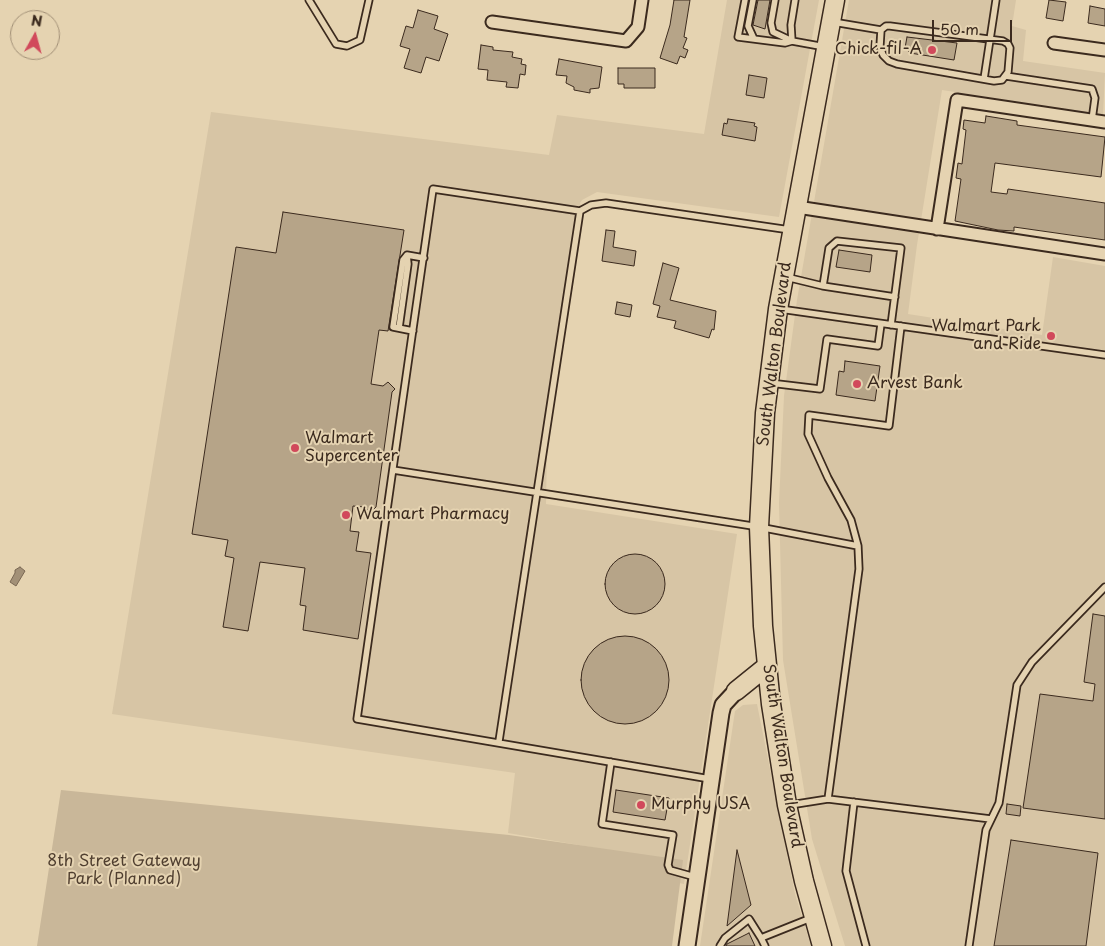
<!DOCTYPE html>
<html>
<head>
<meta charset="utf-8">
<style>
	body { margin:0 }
	#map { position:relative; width:1105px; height:946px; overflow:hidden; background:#e5d3b1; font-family:"Playpen Sans",sans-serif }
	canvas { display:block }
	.north { position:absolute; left:10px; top:10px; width:50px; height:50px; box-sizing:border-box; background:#e5d3b1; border:1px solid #a18f76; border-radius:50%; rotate:7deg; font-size:14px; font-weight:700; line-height:20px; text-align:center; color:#3b2a1e }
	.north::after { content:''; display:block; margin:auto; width:18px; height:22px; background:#d1495b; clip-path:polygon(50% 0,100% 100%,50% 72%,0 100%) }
	.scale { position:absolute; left:932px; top:20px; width:80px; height:22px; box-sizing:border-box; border:2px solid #3b2a1e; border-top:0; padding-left:6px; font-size:15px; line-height:18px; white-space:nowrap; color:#3b2a1e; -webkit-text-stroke:4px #e5d3b1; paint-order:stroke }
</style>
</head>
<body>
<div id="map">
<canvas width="1105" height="946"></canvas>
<div class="north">N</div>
<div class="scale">50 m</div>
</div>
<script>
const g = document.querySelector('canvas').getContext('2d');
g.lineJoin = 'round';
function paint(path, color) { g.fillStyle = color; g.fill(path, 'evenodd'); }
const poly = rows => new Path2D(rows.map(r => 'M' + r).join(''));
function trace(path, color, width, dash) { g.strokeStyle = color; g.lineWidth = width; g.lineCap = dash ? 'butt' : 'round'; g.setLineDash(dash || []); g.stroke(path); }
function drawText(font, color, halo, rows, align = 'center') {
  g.font = font + ' "Playpen Sans",sans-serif'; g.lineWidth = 4; g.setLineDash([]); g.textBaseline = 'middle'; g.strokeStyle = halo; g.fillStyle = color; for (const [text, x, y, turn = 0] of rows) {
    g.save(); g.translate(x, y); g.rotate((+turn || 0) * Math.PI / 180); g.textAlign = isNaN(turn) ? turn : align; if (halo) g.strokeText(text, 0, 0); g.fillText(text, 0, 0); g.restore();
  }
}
const built = poly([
	[727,0,819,0,779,217,597,192,582,200,580,203,583,222,547,449,546,504,737,534,684,884,652,878,655,858,508,833,515,773,112,714,211,112,549,155,557,115,704,134],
	[849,0,1016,0,1012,26,1026,30,1023,61,1105,73,1103,115,942,90,917,245,908,314,1042,335,1053,257,1105,266,1105,946,845,946,812,839,783,660,779,503,784,396,797,300],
	[757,704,795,894,811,946,700,946,735,711,743,705]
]);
const green = poly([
	[61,790,509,835,683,860,672,946,37,946]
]);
const water = poly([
	[20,567,25,571,16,586,10,582,15,573,15,570,20,567]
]);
const building = poly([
	[674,0,690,0,684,37,687,38,683,48,688,50,685,58,680,56,677,64,660,58,670,25,674,0],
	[758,0,770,0,765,29,753,25,758,0],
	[1049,0,1066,2,1063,21,1046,18,1049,0],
	[1090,6,1105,9,1105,26,1088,23,1090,6],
	[418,10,438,16,434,29,448,34,439,61,426,57,421,73,404,68,410,49,400,46,406,26,413,28,418,10],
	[907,37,957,43,954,60,910,53,905,48,907,37],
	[481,45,493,47,493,50,513,52,512,57,522,59,521,64,526,65,525,75,520,74,518,88,506,87,507,82,487,80,488,70,478,69,481,45],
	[559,59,602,67,599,88,590,89,590,93,574,90,574,87,566,83,567,76,556,75,559,59],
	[618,68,655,68,655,88,624,88,624,84,618,84,618,68],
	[749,75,767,78,764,98,746,95,749,75],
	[986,116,1017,121,1017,125,1105,137,1101,177,995,163,991,192,1007,194,1008,189,1105,203,1105,240,1014,227,1014,231,998,230,955,221,961,179,956,178,958,163,962,164,966,130,963,129,964,120,985,123,986,116],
	[728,119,755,123,754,126,757,127,755,141,722,135,724,123,727,124,728,119],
	[283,212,404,230,388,331,379,330,371,384,383,386,388,382,395,389,392,392,376,507,370,513,365,507,353,506,350,531,359,532,356,551,371,553,358,639,303,630,306,606,300,605,305,568,260,562,248,631,223,627,234,558,225,556,228,540,192,534,236,247,276,253,283,212],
	[606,230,615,231,613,247,636,251,634,266,602,261,606,230],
	[839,250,872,255,870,272,836,267,839,250],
	[663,263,679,268,670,300,716,311,714,330,712,329,709,338,674,328,676,321,657,317,660,306,653,304,663,263],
	[617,302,632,305,630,317,615,314,617,302],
	[845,361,880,366,875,401,836,395,839,371,844,372,845,361],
	'605 584a30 30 0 1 1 60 0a30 30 0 1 1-60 0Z',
	[1093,614,1105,616,1105,819,1023,808,1040,694,1093,701,1095,684,1084,682,1093,614],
	'581 680a44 44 0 1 1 88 0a44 44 0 1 1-88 0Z',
	[616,790,669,798,665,820,613,812,616,790],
	[1007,804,1021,806,1020,816,1006,814,1007,804],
	[1011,840,1098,853,1086,946,994,946,1011,840],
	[737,850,751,905,727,926,737,850],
	[749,933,755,946,726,946,727,944,749,933]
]);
const service = poly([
	[309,0,336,44,347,46,360,40,369,0],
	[745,0,738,37,785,43,792,41],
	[753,0,748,26,754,39],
	[775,0,771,23,773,32,792,41,825,47],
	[833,22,881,30,886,26,890,26,1003,41,1008,44,1010,48,1008,72,1002,80,994,81,897,64,889,61,883,55,880,46,881,30],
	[792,41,791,25,795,0],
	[1006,76,1092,89,1095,98,1092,120],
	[984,79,996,0],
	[786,277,823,286,895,297],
	[823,286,829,248,837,241,901,248,891,325],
	[780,309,1105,355],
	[399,328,408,264,407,255],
	[413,331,393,327,403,260,407,255,424,258],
	[770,383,820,389,827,339,878,346,881,324],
	[393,470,759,527,858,546],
	[499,741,580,211],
	[611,762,602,824,673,835,668,865,670,870,695,877],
	[710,779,357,719,433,189,580,211,591,205,606,203,790,230],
	[828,799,859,569,858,546,851,520,828,478,808,434,809,415,889,426,901,326],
	[854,802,846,871,866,946],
	[790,805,828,799,991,819],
	[761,938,765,946],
	[720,946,725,938,749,919,761,938,811,918],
	[969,946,986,830,999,803,1017,685,1032,662,1105,587]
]);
const minor = poly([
	[492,22,626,41,638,27,642,0],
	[1054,43,1105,50],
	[797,207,1105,254],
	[937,229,957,100,1105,122]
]);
const secondary = poly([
	[687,946,721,713,723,705,736,691]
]);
const primary = poly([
	[736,691,767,666],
	[822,946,804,881,787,805,771,704,763,626,759,527,765,413,778,309,835,0]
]);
const markers = [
	[932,50,5,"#d1495b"],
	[1051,336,5,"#d1495b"],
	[857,384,5,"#d1495b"],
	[295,448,5,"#d1495b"],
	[346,515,5,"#d1495b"],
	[641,805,5,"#d1495b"]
];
const poiNames = [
	["Chick-fil-A",922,50,"right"],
	["Walmart Park",1041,327,"right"],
	["and Ride",1041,345,"right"],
	["Arvest Bank",867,384],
	["Walmart",305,439],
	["Supercenter",305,457],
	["Walmart Pharmacy",356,515],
	["Murphy USA",651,805]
];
const streetNames = [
	["South Walton Boulevard",775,354,-83],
	["South Walton Boulevard",782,756,81]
];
const parkNames = [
	["8th Street Gateway",124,862],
	["Park (Planned)",124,880]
];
paint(built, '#d7c5a5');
paint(green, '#c9b799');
paint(water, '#a29077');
trace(water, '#796753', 1);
paint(building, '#b6a488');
trace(building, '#3b2a1e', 1);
trace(service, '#3b2a1e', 9);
trace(minor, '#3b2a1e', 15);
trace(secondary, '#3b2a1e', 19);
trace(primary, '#3b2a1e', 21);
trace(service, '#e5d3b1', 5.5);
trace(minor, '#e5d3b1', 11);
trace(secondary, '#e5d3b1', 15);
trace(primary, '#e5d3b1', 18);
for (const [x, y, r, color] of markers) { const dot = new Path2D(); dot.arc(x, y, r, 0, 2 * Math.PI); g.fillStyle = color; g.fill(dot); trace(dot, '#e5d3b1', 2); }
drawText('16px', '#3b2a1e', '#e5d3b1', poiNames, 'left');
drawText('16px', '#3b2a1e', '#e5d3b1', streetNames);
drawText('16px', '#503f30', '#e5d3b1', parkNames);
</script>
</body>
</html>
